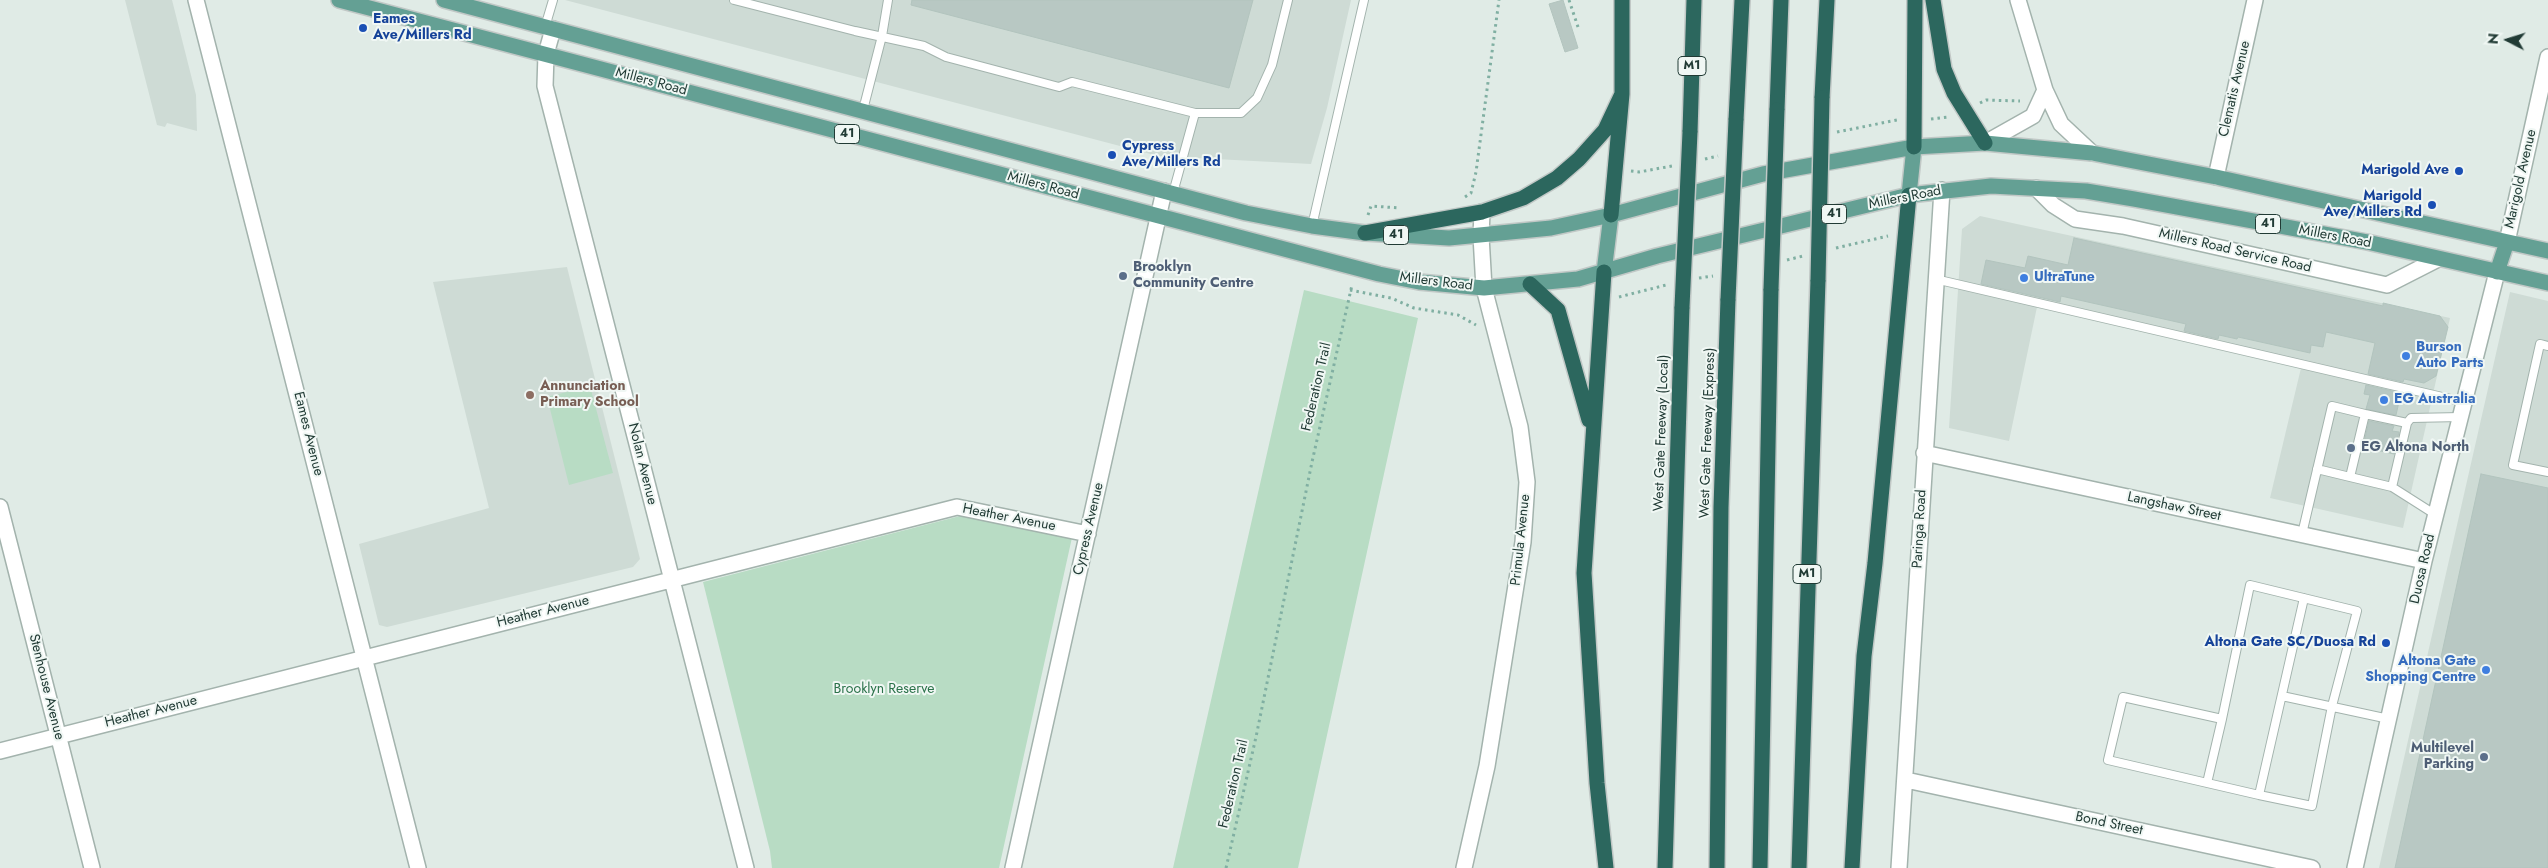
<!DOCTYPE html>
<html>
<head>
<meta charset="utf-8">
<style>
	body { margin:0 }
	#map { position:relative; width:2548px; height:868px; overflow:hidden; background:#e0ebe6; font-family:Jost,sans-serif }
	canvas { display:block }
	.north { position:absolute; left:2483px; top:15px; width:50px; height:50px; -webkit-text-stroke:4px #f0f7f4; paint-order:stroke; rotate:275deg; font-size:14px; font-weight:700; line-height:20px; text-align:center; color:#213b35 }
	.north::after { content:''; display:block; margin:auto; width:18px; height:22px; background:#213b35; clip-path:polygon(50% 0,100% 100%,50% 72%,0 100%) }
</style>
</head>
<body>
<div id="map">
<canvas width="2548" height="868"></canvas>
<div class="north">N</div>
</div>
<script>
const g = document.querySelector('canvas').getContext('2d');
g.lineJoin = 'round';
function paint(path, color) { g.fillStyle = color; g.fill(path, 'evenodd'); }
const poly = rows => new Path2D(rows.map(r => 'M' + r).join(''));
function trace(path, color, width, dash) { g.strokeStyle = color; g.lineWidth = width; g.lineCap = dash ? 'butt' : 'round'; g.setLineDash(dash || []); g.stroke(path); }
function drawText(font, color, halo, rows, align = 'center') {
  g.font = font + ' Jost,sans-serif'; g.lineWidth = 4; g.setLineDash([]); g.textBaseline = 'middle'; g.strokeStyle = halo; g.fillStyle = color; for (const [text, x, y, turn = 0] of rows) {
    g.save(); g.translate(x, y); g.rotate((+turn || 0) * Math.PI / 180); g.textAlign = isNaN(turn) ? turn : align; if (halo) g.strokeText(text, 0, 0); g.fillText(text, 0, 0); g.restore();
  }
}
const built = poly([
	[125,0,172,0,196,95,197,131,167,123,165,127,157,125],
	[565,0,1351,0,1327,108,1311,164,1158,156],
	[1980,216,2450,318,2403,528,2270,498,2301,368,2037,307,2009,441,1949,428,1962,229],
	[567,267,640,559,633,567,387,627,379,625,359,544,489,508,433,282],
	[2510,292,2548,301,2548,868,2379,868]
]);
const green = poly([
	[1304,290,1418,318,1298,868,1173,868],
	[590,386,613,473,569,485,547,397],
	[960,516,1073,533,999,868,772,868,770,851,703,582]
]);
const building = poly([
	[912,0,1253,0,1229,88,911,5,912,0],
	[1563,0,1578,48,1565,52,1549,4,1563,0],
	[2074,238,2383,306,2383,303,2440,316,2448,327,2436,376,2424,383,2404,379,2403,382,2368,374,2375,343,2326,332,2323,347,2311,345,2310,353,2238,337,2237,339,2219,335,2218,339,2184,331,2186,324,2061,296,2060,302,1981,284,1986,260,2025,268,2028,256,2068,265,2074,238],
	[2366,385,2401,393,2396,415,2366,409,2370,395,2364,394,2366,385],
	[2369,421,2394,426,2392,431,2399,432,2394,454,2363,447,2369,421],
	[2481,474,2548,488,2548,868,2395,868,2481,474]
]);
const path = poly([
	[1569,0,1579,30],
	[1980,103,1986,100,2020,101],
	[1931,119,1949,117],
	[1837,132,1897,120],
	[1705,159,1718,156],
	[1631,171,1639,172,1672,166],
	[1465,197,1471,193,1476,172,1499,0],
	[1368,215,1371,206,1400,208],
	[1836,248,1888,236],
	[1787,260,1803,256],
	[1699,278,1713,276],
	[1350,290,1391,298,1414,308,1458,315,1476,325],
	[1619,297,1666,285],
	[1226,868,1256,737,1312,462,1352,285]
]);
const lane = poly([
	[734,0,855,31,924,46,946,57,1059,87,1072,82,1195,113,1241,113,1257,98,1272,65,1288,0],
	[545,27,553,0],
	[863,110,882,36,888,0],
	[1173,193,1195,113],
	[1312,226,1364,0],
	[1935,279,2464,402],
	[2548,346,2540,344,2513,465,2548,472],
	[2365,414,2407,423],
	[2350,477,2392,487],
	[2436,515,2392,487,2407,423,2411,418,2461,417],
	[2302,534,2332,406,2365,414,2350,477,2317,469],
	[2282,696,2389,719],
	[2207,783,2222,719,2250,585,2357,611,2332,706,2312,806,2259,795,2108,760,2123,697,2222,719],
	[2259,795,2304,598]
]);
const street = poly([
	[196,0,418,868],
	[2018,0,2045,90,2061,124,2092,153],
	[553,29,546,54,545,86,746,868],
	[1985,143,2033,116,2045,90],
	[2216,177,2255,0],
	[2036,188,2053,205,2075,219,2123,226,2387,285,2438,259],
	[2507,242,2548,57],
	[1924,453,2424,561],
	[0,507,92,868],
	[0,751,957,507,1088,534],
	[1906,780,2312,868],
	[1013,868,1164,191],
	[1464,868,1487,766,1523,542,1527,482,1520,427,1484,288,1481,236,1482,212],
	[1899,868,1942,190],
	[2355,868,2424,561,2497,272]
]);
const primary = poly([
	[339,0,1379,274,1419,282,1484,288,1578,279,1657,256,1909,195,1991,186,2086,191,2134,199,2367,242,2548,283],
	[444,0,1246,213,1312,226,1365,233,1449,238,1551,228,1611,215,1763,174,1914,147,1985,143,2092,153,2216,177,2548,251],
	[1909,195,1914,147],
	[1604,272,1611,215],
	[2497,272,2507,242]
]);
const highway = poly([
	[1933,0,1944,69,1954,93,1985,143],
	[1822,98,1827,0],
	[1777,110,1781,0],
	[1736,120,1742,0],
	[1690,132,1694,0],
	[1914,147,1915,0],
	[1611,215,1622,94,1622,0],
	[1365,233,1482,212,1523,198,1557,178,1579,159,1605,130,1622,94],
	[1604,272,1584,573,1597,783,1606,868],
	[1530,284,1558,310,1589,420],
	[1665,868,1682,307],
	[1717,868,1721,507,1728,299],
	[1760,868,1771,289],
	[1799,868,1818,280],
	[1852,868,1864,656,1875,563,1909,195]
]);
const highwayBridge = poly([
	[1818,280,1822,98],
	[1771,289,1777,110],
	[1728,299,1736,120],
	[1682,307,1690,132]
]);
const markers = [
	[363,28,5,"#1a4fb4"],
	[1112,155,5,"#1a4fb4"],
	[2459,171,5,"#1a4fb4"],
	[2432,205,5,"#1a4fb4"],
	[1123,276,5,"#5c6f8a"],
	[2024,278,5,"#3f7fe0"],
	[2406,356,5,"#3f7fe0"],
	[530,395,5,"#8d6e63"],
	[2384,400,5,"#3f7fe0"],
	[2351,448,5,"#5c6f8a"],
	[2386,643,5,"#1a4fb4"],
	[2486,670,5,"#3f7fe0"],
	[2484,757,5,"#5c6f8a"]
];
const shields = [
	[1692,66,28],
	[847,134,25],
	[1834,214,25],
	[2268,224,25],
	[1396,235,25],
	[1807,574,28]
];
const shieldNames = [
	["M1",1692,66],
	["41",847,134],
	["41",1834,214],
	["41",2268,224],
	["41",1396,235],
	["M1",1807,574]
];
const transitNames = [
	["Eames",373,20,"left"],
	["Ave/Millers Rd",373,36,"left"],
	["Cypress",1122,147,"left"],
	["Ave/Millers Rd",1122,163,"left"],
	["Marigold Ave",2449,171],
	["Marigold",2422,197],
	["Ave/Millers Rd",2422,213],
	["Altona Gate SC/Duosa Rd",2376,643]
];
const streetNames = [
	["Millers Road",651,82,15],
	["Clematis Avenue",2235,89,-77],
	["Marigold Avenue",2521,179,-77],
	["Millers Road",1043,186,15],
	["Millers Road",1905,198,-11],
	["Millers Road",2335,237,11],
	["Millers Road Service Road",2235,251,13],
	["Millers Road",1436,282,7],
	["Federation Trail",1317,387,-77],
	["West Gate Freeway (Local)",1662,433,-88],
	["West Gate Freeway (Express)",1708,433,-88],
	["Eames Avenue",308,434,76],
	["Nolan Avenue",642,464,76],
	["Langshaw Street",2174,507,12],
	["Heather Avenue",1009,518,11],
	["Cypress Avenue",1089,529,-77],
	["Paringa Road",1920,529,-87],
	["Primula Avenue",1521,540,-84],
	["Duosa Road",2423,569,-77],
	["Heather Avenue",543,612,-14],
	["Stenhouse Avenue",46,687,76],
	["Heather Avenue",151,712,-14],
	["Federation Trail",1234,784,-77],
	["Bond Street",2109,824,12]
];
const serviceNames = [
	["Brooklyn",1133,268],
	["Community Centre",1133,284],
	["EG Altona North",2361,448],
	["Multilevel",2474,749,"right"],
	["Parking",2474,765,"right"]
];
const shopNames = [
	["UltraTune",2034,278],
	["Burson",2416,348],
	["Auto Parts",2416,364],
	["EG Australia",2394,400],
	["Altona Gate",2476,662,"right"],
	["Shopping Centre",2476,678,"right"]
];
const educationNames = [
	["Annunciation",540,387],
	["Primary School",540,403]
];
const parkNames = [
	["Brooklyn Reserve",884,690]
];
paint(built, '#cedbd5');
paint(green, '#b8dcc4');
paint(building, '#b8c8c3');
trace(building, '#b2c4be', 1);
trace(lane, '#a3b3ad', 10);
trace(street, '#a3b3ad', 18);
trace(primary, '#c1c8c6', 18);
trace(highway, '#c1c8c6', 18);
trace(path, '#80afa2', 3, [2.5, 4]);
trace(lane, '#fff', 8);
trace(street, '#fff', 15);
trace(primary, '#64a094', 15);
trace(highway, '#2c675e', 15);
trace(highwayBridge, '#c1c8c6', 18, []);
trace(highwayBridge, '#2c675e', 15);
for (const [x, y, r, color] of markers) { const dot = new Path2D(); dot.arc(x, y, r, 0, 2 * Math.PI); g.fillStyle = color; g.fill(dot); trace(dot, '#f0f7f4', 2); }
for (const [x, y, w] of shields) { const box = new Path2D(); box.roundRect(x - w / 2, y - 9.5, w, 19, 4); g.fillStyle = '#f0f7f4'; g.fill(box); trace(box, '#213b35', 1); }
drawText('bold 12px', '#213b35', null, shieldNames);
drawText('bold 14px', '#164399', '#f0f7f4', transitNames, 'right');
drawText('14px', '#213b35', '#f0f7f4', streetNames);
drawText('bold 14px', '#4e5e75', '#f0f7f4', serviceNames, 'left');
drawText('bold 14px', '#366cbe', '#f0f7f4', shopNames, 'left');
drawText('bold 14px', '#785e54', '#f0f7f4', educationNames, 'left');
drawText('14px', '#2b724a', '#f0f7f4', parkNames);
</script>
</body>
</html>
